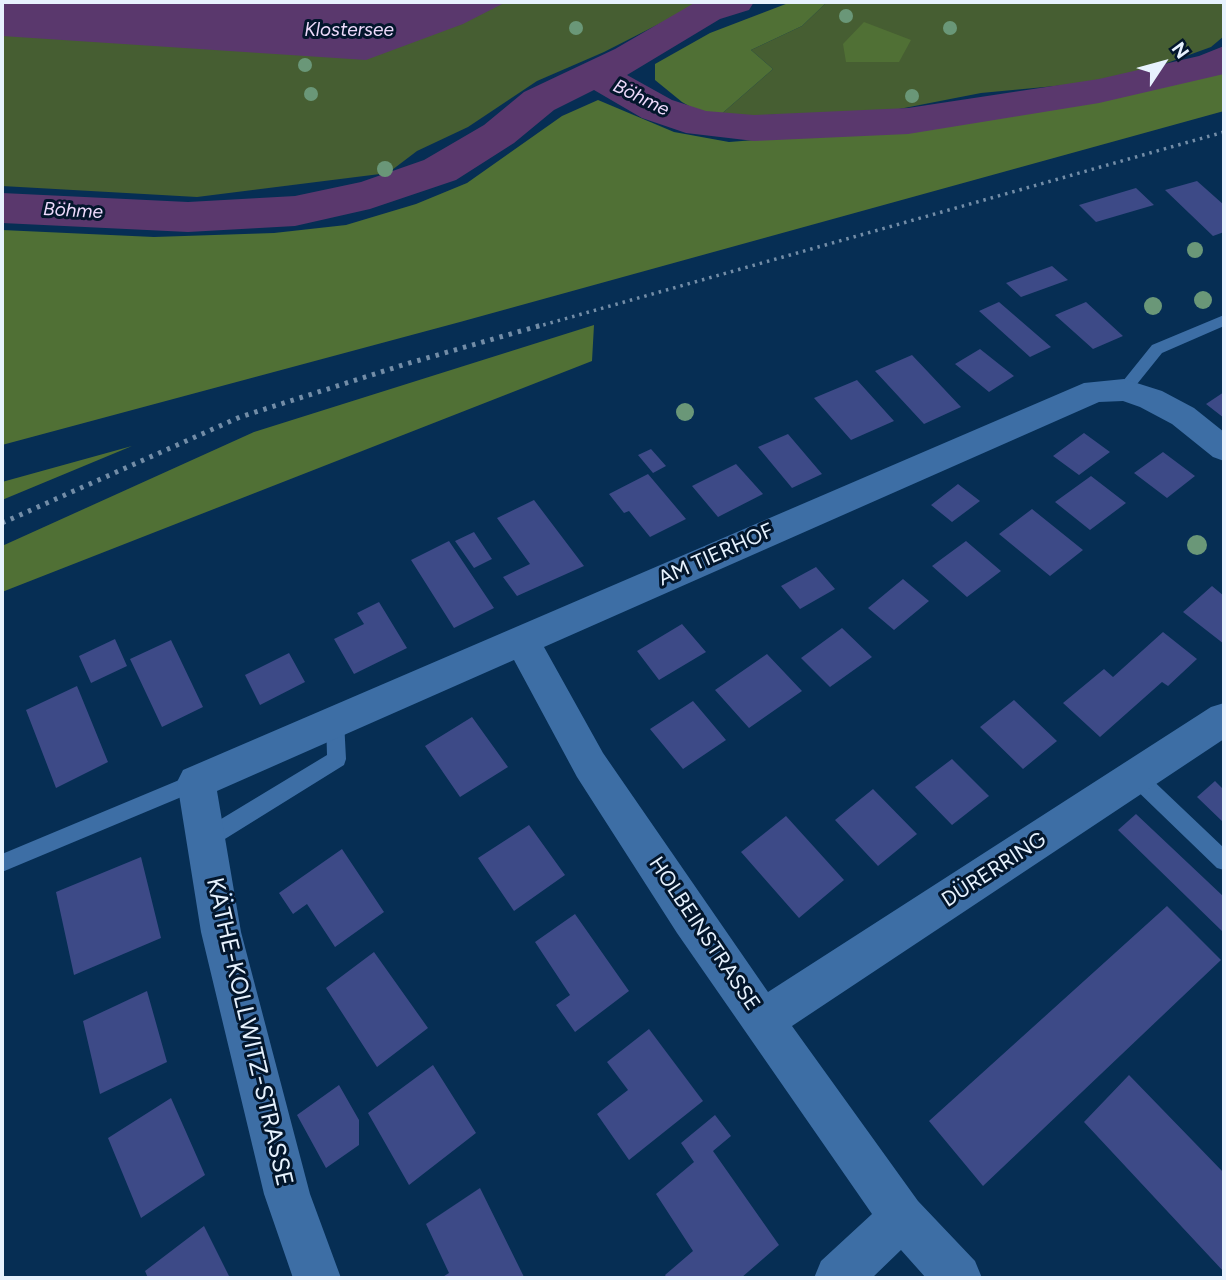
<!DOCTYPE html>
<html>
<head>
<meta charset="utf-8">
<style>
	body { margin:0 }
	#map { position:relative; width:1226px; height:1280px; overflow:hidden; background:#062e54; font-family:Figtree,sans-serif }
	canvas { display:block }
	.frame { position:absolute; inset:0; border:4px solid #e7f2fe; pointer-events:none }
	.north { position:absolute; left:1128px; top:28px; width:70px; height:70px; -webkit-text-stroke:5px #03162c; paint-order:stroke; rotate:54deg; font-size:19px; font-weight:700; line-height:28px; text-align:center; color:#e7f2fe }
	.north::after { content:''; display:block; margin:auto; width:24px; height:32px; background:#e7f2fe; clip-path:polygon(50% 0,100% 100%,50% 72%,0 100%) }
</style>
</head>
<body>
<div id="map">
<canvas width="1226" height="1280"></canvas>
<div class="frame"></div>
<div class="north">N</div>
</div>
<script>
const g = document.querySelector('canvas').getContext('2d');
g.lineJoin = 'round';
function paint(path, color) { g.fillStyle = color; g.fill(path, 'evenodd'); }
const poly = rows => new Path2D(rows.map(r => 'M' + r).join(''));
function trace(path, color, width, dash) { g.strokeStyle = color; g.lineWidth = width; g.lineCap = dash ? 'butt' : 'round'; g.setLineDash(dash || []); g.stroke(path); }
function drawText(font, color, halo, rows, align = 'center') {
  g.font = font + ' Figtree,sans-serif'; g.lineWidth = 6; g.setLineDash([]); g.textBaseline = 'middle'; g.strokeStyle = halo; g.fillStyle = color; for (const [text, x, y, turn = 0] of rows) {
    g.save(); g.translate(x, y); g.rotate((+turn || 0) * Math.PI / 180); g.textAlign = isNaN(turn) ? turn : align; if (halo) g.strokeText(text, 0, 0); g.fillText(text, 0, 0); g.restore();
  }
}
const green = poly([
	[2,2,702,2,604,52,537,81,468,127,417,151,388,173,197,197,2,186],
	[827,2,1224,2,1224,36,1211,47,1153,68,1087,83,981,93,894,110,718,117,773,69,751,50,802,26]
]);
const forest = poly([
	[791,2,827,2,802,26,751,50,773,69,718,117,708,117,682,102,655,80,655,64,710,33],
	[864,22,911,40,899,62,846,62,843,44],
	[1224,70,1224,111,460,322,2,445,2,230,154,237,274,233,346,225,416,204,467,183,562,116,598,100,674,132,729,142,910,128,1112,97],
	[594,325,592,361,2,592,2,546,254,432],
	[132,446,2,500,2,482]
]);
const water = poly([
	[2,2,506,2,463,24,366,60,2,36]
]);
const river = poly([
	[696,2,754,2,749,10,720,19,627,75,672,100,706,111,754,115,908,108,1099,79,1199,56,1224,46,1224,74,1099,103,908,134,754,141,686,133,642,118,594,90,554,110,514,143,456,180,370,209,295,226,188,232,2,223,2,193,188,202,295,196,361,182,424,160,484,125,524,92,615,49,696,2]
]);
const building = poly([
	[1197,181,1224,205,1224,232,1213,236,1165,190],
	[1136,188,1154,205,1096,222,1079,205],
	[1052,266,1068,280,1021,297,1006,283],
	[999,302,1051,347,1030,357,979,311],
	[1086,302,1123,336,1093,349,1055,315],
	[980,349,1014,376,989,392,955,364],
	[912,355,961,407,924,424,875,371],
	[857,380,894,421,851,440,814,398],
	[1224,392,1224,418,1206,404],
	[1084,433,1110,452,1079,475,1053,456],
	[788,434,822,474,792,488,758,447],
	[651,449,666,466,653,473,638,455],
	[1163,452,1195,476,1167,498,1134,473],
	[736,464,763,494,718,517,692,486],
	[648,474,686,519,650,537,629,511,624,513,609,494],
	[1091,476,1126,503,1090,530,1055,502],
	[958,484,980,501,952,522,931,505],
	[534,500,584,566,517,596,503,577,530,564,497,518],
	[1032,509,1083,550,1050,576,999,534],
	[474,532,492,559,474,568,455,541],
	[449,541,494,608,454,628,411,560],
	[966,541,1001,571,967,597,932,566],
	[816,567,835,589,800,609,781,586],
	[903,579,929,601,894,630,868,608],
	[1212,586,1224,596,1224,644,1183,612],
	[379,602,407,648,354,674,334,639,364,624,357,613],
	[682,624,706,652,659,680,637,651],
	[842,628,872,657,830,687,801,658],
	[1163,632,1197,659,1168,686,1162,682,1100,737,1063,703,1104,669,1113,677],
	[115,639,127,666,91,683,79,656],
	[171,640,203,707,162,727,130,659],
	[289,653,305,682,260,705,245,675],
	[767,654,802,691,749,728,715,690],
	[77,686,108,762,56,788,26,710],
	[1014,700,1057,741,1023,769,980,727],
	[693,701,726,740,683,769,650,729],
	[472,717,508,767,460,797,425,746],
	[952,759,989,796,952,825,915,787],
	[1215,781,1224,790,1224,823,1197,797],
	[873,789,917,834,878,866,835,820],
	[1136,814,1224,897,1224,933,1118,830],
	[786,816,844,880,799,918,741,852],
	[529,825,565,875,514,911,478,858],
	[342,849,384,912,335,947,307,904,293,914,279,893],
	[141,857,161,938,74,975,56,892],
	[1167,906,1221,960,983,1186,929,1121],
	[575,914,629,991,575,1032,556,1005,570,995,535,942],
	[374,952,428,1028,377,1067,326,988],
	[147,991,167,1062,100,1094,83,1021],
	[649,1029,703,1101,629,1160,597,1114,628,1090,607,1062],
	[433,1065,476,1133,409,1185,368,1113],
	[1129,1075,1224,1173,1224,1272,1084,1122],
	[339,1085,359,1120,359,1145,326,1168,297,1115],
	[171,1098,205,1175,141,1218,108,1138],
	[715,1115,731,1136,713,1151,779,1245,741,1278,667,1278,665,1275,693,1251,656,1194,694,1162,681,1143],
	[480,1188,524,1277,522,1278,441,1278,449,1273,426,1224],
	[204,1226,230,1278,148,1278,145,1271]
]);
const service = poly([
	[1224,315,1224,326,1162,353,1129,394,1119,394,1116,390,1119,386,1152,345,1224,315],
	[335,713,341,715,344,721,346,759,344,765,212,847,205,849,198,847,195,840,198,833,327,755,326,721,329,715,335,713],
	[1136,768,1143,771,1224,848,1224,870,1217,868,1129,783,1127,777,1129,771,1136,768],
	[196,773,203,776,205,782,203,788,2,872,2,854,196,773]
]);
const minor = poly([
	[1124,379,1162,391,1194,408,1224,432,1224,461,1213,457,1172,424,1140,407,1123,401,1099,402,544,647,603,753,768,992,1211,707,1224,703,1224,739,792,1026,918,1201,975,1261,982,1278,926,1278,901,1250,872,1278,814,1278,821,1261,872,1214,677,933,577,777,514,660,217,791,241,932,310,1194,341,1278,293,1278,264,1194,201,932,177,782,183,770,1084,383,1124,379]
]);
const railFar1 = poly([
	[536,327,1224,132]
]);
const rail = poly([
	[2,523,240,417,406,364,542,325]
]);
const trees = [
	[846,16,7],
	[576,28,7],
	[950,28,7],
	[305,65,7],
	[311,94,7],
	[912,96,7],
	[385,169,8],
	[1195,250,8],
	[1203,300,9],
	[1153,306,9],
	[685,412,9],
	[1197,545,10]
];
const farWaternames = [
	["Klostersee",349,30],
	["Böhme",641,98,26],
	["Böhme",73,211,3]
];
const streetNames = [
	["AM TIERHOF",716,555,-24],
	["DÜRERRING",994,870,-33],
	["HOLBEINSTRASSE",704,934,56]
];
const nearStreetnames = [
	["KÄTHE-KOLLWITZ-STRASSE",249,1032,77]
];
paint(green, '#465e32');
paint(forest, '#507035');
paint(water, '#5a386d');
paint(river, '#5a386d');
paint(building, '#3d4a87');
paint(service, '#3d6ea5');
paint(minor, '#3d6ea5');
trace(railFar1, '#738da7', 3.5, [2.5, 5]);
trace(rail, '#738da7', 5, [3.5, 6]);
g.fillStyle = '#6a9778';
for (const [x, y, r] of trees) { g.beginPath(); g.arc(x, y, r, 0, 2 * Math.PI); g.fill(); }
drawText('italic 19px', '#eedafb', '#03162c', farWaternames);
drawText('21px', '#e7f2fe', '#03162c', streetNames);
drawText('24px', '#e7f2fe', '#03162c', nearStreetnames);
</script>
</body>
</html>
